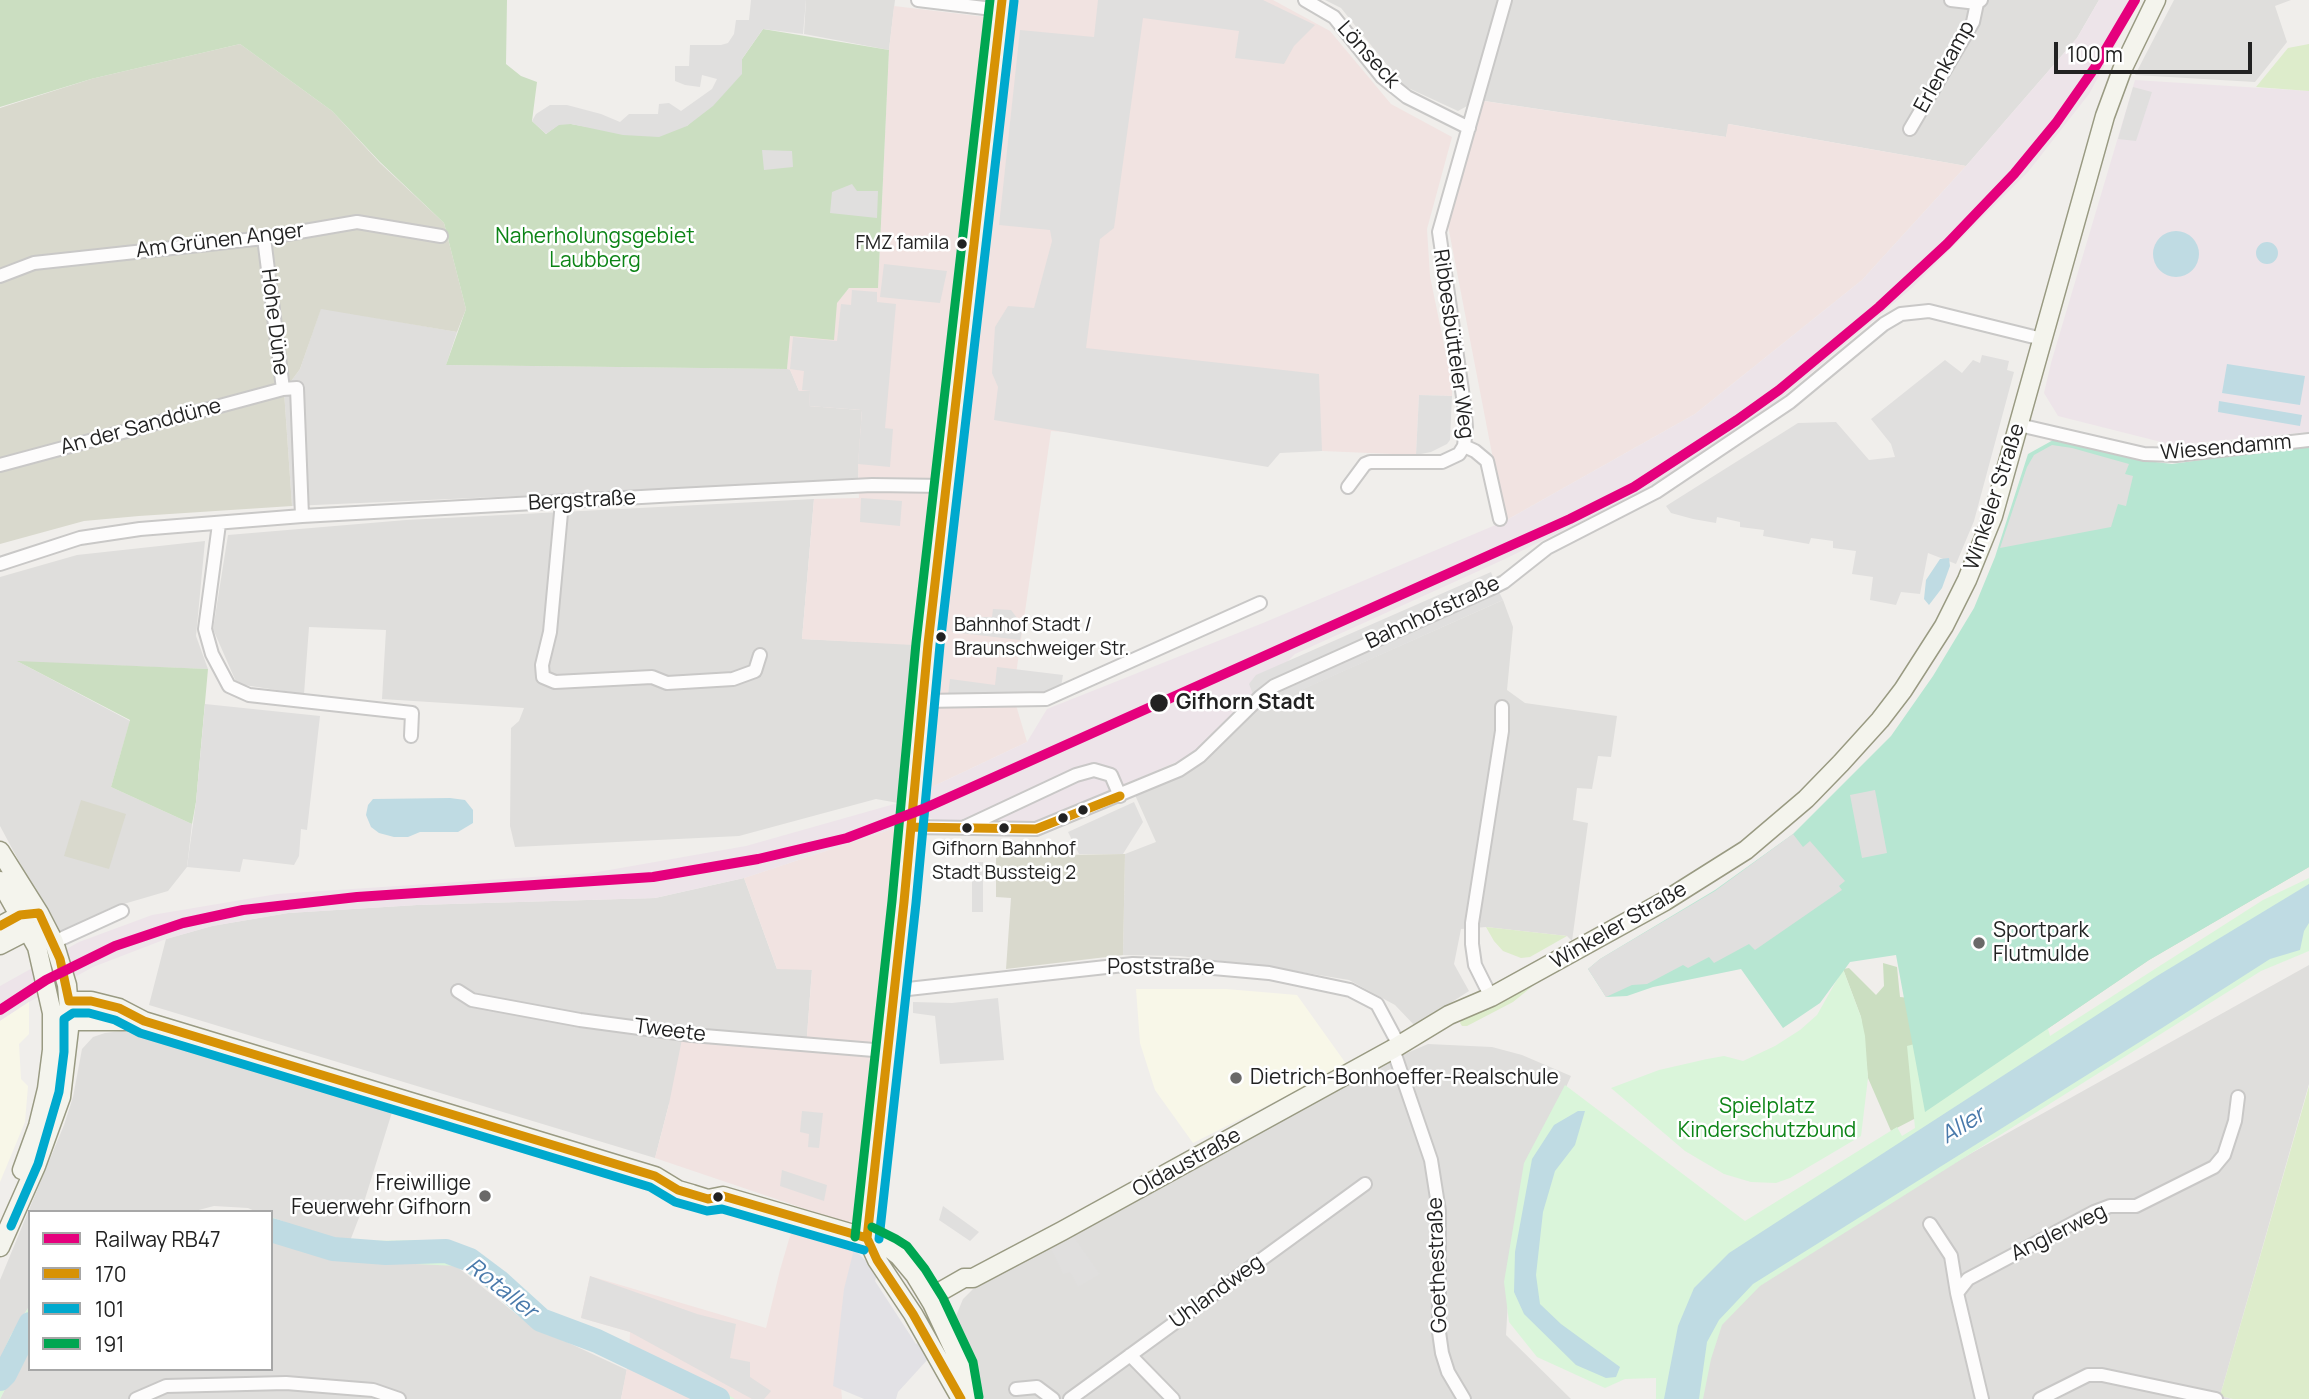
<!DOCTYPE html>
<html>
<head>
<meta charset="utf-8">
<style>
	body { margin:0 }
	#map { position:relative; width:2309px; height:1399px; overflow:hidden; background:#f0eeeb; font-family:Manrope,sans-serif }
	canvas { display:block }
	.legend { position:absolute; left:28px; top:1210px; width:245px; height:161px; box-sizing:border-box; background:#fff; border:2px solid #a7a7a7; margin:0; padding:9px 12px; list-style:none; font-size:21px; color:#222 }
	.legend li { display:flex; align-items:center; gap:14px; height:35px }
	.legend b { width:35px; border:2px solid #a7a7a7 }
	.scale { position:absolute; left:2054px; top:42px; width:198px; height:32px; box-sizing:border-box; border:4px solid #222; border-top:0; padding-left:9px; font-size:21px; line-height:24px; white-space:nowrap; color:#222; -webkit-text-stroke:5px #fff; paint-order:stroke }
</style>
</head>
<body>
<div id="map">
<canvas width="2309" height="1399"></canvas>
<ul class="legend">
<li><b style="height:9px;background:#e5007d"></b>Railway RB47</li>
<li><b style="height:9px;background:#d79205"></b>170</li>
<li><b style="height:9px;background:#00a9ce"></b>101</li>
<li><b style="height:9px;background:#00a651"></b>191</li>
</ul>
<div class="scale">100 m</div>
</div>
<script>
const g = document.querySelector('canvas').getContext('2d');
g.lineJoin = 'round';
function paint(path, color) { g.fillStyle = color; g.fill(path, 'evenodd'); }
const poly = rows => new Path2D(rows.map(r => 'M' + r).join(''));
function trace(path, color, width, dash) { g.strokeStyle = color; g.lineWidth = width; g.lineCap = dash ? 'butt' : 'round'; g.setLineDash(dash || []); g.stroke(path); }
function drawText(font, color, halo, rows, align = 'center') {
  g.font = font + ' Manrope,sans-serif'; g.lineWidth = 5; g.setLineDash([]); g.textBaseline = 'middle'; g.strokeStyle = halo; g.fillStyle = color; for (const [text, x, y, turn = 0] of rows) {
    g.save(); g.translate(x, y); g.rotate((+turn || 0) * Math.PI / 180); g.textAlign = isNaN(turn) ? turn : align; if (halo) g.strokeText(text, 0, 0); g.fillText(text, 0, 0); g.restore();
  }
}
const residential = poly([
	[806,0,895,0,889,50,804,34],
	[1325,0,2099,0,2077,38,1966,166,1729,124,1726,137,1478,100,1458,111,1404,86,1341,8],
	[2174,0,2291,0,2275,6,2287,42,2255,82,2135,75],
	[321,308,457,332,446,365,790,369,799,391,811,391,810,406,862,410,858,481,292,506,284,391,300,369],
	[814,499,802,639,913,644,898,803,876,799,739,836,515,847,510,826,511,728,519,721,524,708,382,699,386,630,309,627,304,694,237,684,213,629,228,535,406,520],
	[205,541,196,636,208,669,19,662,130,721,111,787,192,824,187,867,168,891,110,908,58,934,0,826,0,577,77,555],
	[1503,600,1513,627,1507,690,1525,703,1617,716,1611,757,1598,756,1592,789,1577,788,1573,820,1588,823,1572,941,1567,936,1486,927,1461,929,1454,964,1469,991,1415,1026,1395,1005,1349,980,1270,967,1180,956,1123,955,1125,854,1156,842,1135,795,1193,768,1263,702,1282,687,1287,696],
	[744,878,777,969,812,969,806,1049,669,1104,655,1158,149,1005,166,939,212,926,288,913,417,905,655,898],
	[2309,965,2309,1084,2220,1396,2233,1399,1702,1399,1712,1343,1722,1322,1757,1287,1925,1179],
	[122,1031,139,1034,393,1109,360,1215,350,1241,321,1236,271,1217,271,1212,257,1212,248,1208,214,1206,191,1212,30,1212,30,1305,11,1335,0,1359,0,1280,64,1125,73,1097,82,1049,93,1037,105,1033],
	[1428,1044,1492,1047,1522,1055,1571,1076,1546,1132,1511,1249,1506,1335,1571,1399,981,1399,956,1316,963,1299,973,1289,1358,1074],
	[341,1242,456,1266,530,1325,627,1370,621,1399,0,1399,22,1355,30,1348,30,1369,271,1369,271,1243]
]);
const commercial = poly([
	[1015,0,1273,0,1330,31,1391,104,1452,137,1427,229,1430,276,1452,384,1452,396,1419,395,1416,455,1322,451,1051,431,1013,695,1027,742,898,803,913,645,802,639,814,499,859,498,858,464,862,410,809,406,810,391,799,391,790,370,787,369,789,336,837,302,849,288,878,288,889,50,894,6,1012,20],
	[1477,100,1726,137,1728,124,1966,166,1862,280,1695,414,1505,521,1445,210],
	[901,826,859,1206,855,1218,847,1223,655,1158,669,1104,682,1039,806,1048,812,970,777,969,744,878],
	[795,1230,856,1248,840,1375,842,1399,621,1399,629,1357,630,1332,581,1318,590,1276,766,1328,780,1270,790,1236]
]);
const industrial = poly([
	[2099,0,2140,0,2089,94,2028,172,1912,288,1775,403,1643,491,1505,559,1295,654,1199,750,1188,757,1034,823,938,821,928,817,744,878,655,898,417,905,288,913,212,926,166,939,93,967,29,1002,0,1021,0,986,79,942,152,915,277,894,592,873,746,846,898,803,1027,742,1047,709,1263,623,1505,521,1695,414,1862,280,1966,166,2077,38],
	[2135,80,2309,91,2309,432,2173,445,2058,416,2044,393,2051,363]
]);
const education = poly([
	[1136,989,1226,989,1297,995,1347,1065,1193,1143,1155,1090,1140,1043],
	[29,1002,29,1034,19,1044,21,1079,28,1086,25,1122,0,1182,0,1021]
]);
const construction = poly([
	[240,44,332,111,380,163,444,223,466,309,457,332,321,309,300,369,284,391,292,506,139,516,84,521,0,544,0,108,91,79],
	[81,800,126,814,109,869,64,856],
	[1125,854,1123,955,1006,969,1011,898,996,897,996,856]
]);
const grass = poly([
	[2309,44,2309,91,2256,87,2288,48],
	[1486,927,1567,936,1530,957,1521,958,1503,951,1494,941],
	[1532,982,1534,985,1513,1002,1467,1026,1462,1026,1460,1023,1462,1019],
	[2309,1086,2309,1399,2233,1399,2220,1396]
]);
const forest = poly([
	[0,0,507,0,506,64,521,76,537,82,532,121,546,134,559,124,571,124,605,130,687,126,742,59,763,29,889,50,878,288,849,288,837,303,834,340,790,336,787,369,446,365,466,309,444,223,380,162,332,111,240,44,91,79,0,107],
	[17,661,208,669,196,802,192,824,111,787,130,720],
	[2309,831,2309,867,2149,960,1916,1118,1891,1131,1868,1078,1861,1017,1843,969,1849,968,1876,995,1884,986,1883,963,1897,967,1900,997,1921,999]
]);
const park = poly([
	[2309,878,2309,951,2261,971,1760,1286,1722,1325,1711,1359,1703,1399,1656,1399,1656,1378,1625,1379,1605,1388,1537,1357,1509,1322,1504,1282,1524,1163,1565,1085,1745,1221,1897,1127,1902,1136,1915,1128,1907,1046,2043,1011,2050,1036,2263,900],
	[1843,969,1861,1017,1865,1036,1868,1078,1861,1136,1790,1178,1776,1183,1751,1182,1724,1174,1685,1151,1611,1088,1659,1070,1707,1059,1724,1056,1743,1061,1775,1046,1800,1030,1817,1015],
	[271,1217,321,1236,350,1241,443,1240,481,1255,551,1315,626,1343,708,1382,735,1399,703,1399,625,1361,568,1339,526,1319,477,1276,457,1266,333,1260,271,1239],
	[30,1305,30,1341,0,1399,0,1359,11,1335]
]);
const pitch = poly([
	[2055,439,2147,461,2172,464,2309,445,2309,867,2149,960,1925,1112,1896,955,1850,962,1820,1003,1783,1028,1741,969,1653,987,1627,996,1606,997,1588,969,1600,959,1715,890,1793,834,1891,736,1933,676,1974,608,1995,557,2028,454]
]);
const parking = poly([
	[751,0,806,0,803,34,763,29,742,59,742,74,713,106,687,126,659,137,623,135,571,124,559,125,546,134,532,121,536,114,550,105,567,105,601,114,620,122,629,114,658,114,659,104,669,103,681,111,712,89,717,79,702,75,700,87,685,85,675,81,675,66,689,66,690,45,721,45,728,43,734,34,736,20,749,20],
	[1098,0,1263,0,1315,25,1294,46,1284,64,1235,58,1239,31,1143,18,1114,228,1100,239,1086,348,1319,374,1322,451,1280,453,1268,467,994,420,998,387,992,373,995,327,1008,306,1034,308,1052,241,1050,230,999,225,1020,30,1094,37],
	[2133,87,2152,92,2136,141,2118,139],
	[762,150,792,151,793,167,764,170],
	[852,184,857,191,878,191,877,218,830,213,832,192],
	[884,264,947,271,940,303,880,297],
	[852,290,877,292,877,302,896,304,885,428,893,429,890,467,858,464,862,410,809,406,810,391,802,390,804,371,790,369,793,337,837,341,841,304,851,305],
	[1982,355,2009,361,2007,370,2014,372,1974,521,1956,564,1928,553,1920,594,1901,592,1896,605,1870,600,1873,577,1852,574,1856,551,1833,548,1833,541,1811,538,1809,544,1763,536,1764,530,1740,527,1740,522,1717,517,1716,523,1693,519,1671,513,1666,506,1798,423,1836,422,1869,460,1895,457,1891,444,1871,419,1945,360,1962,373,1973,360,1980,363],
	[1419,395,1452,396,1450,440,1447,444,1431,452,1416,455],
	[2052,445,2072,448,2129,464,2125,474,2133,476,2126,506,2118,504,2111,527,2000,548,2027,467,2034,455],
	[861,498,902,501,900,526,860,522],
	[1491,572,1494,580,1278,677,1253,694,1249,684,1256,675],
	[1499,592,1503,600,1286,697,1282,687],
	[993,609,1011,610,1023,626,1020,640,952,632,954,617,992,617],
	[997,667,1063,675,1061,687,1048,694,948,696,950,679,995,685],
	[205,704,320,716,307,830,301,829,299,856,294,865,243,859,240,872,187,867,196,802],
	[1875,790,1887,853,1862,858,1850,795],
	[1134,802,1143,822,1123,854,1079,854,1068,832],
	[1793,834,1803,847,1810,841,1845,881,1839,886,1842,890,1755,950,1749,944,1714,963,1709,957,1688,968,1683,965,1647,984,1632,985,1606,997,1588,969,1600,959,1715,891],
	[972,862,983,862,983,912,972,912],
	[998,998,1004,1060,940,1064,935,1016,913,1013,913,1002,952,1003],
	[802,1111,823,1113,819,1148,808,1147,809,1134,800,1132],
	[782,1170,827,1185,824,1201,780,1186],
	[943,1206,979,1232,970,1241,939,1220],
	[1074,1237,1100,1274,1078,1287,1070,1272,1063,1274,1051,1249],
	[590,1276,697,1314,736,1324,730,1358,750,1362,750,1377,771,1391,764,1399,752,1399,630,1332,581,1318]
]);
const plaza = poly([
	[854,1249,870,1265,877,1275,875,1281,916,1344,920,1342,929,1358,898,1392,896,1399,864,1399,833,1386,844,1289]
]);
const water = poly([
	'2153 254a23 23 0 1 1 46 0a23 23 0 1 1-46 0Z',
	'2256 253a11 11 0 1 1 22 0a11 11 0 1 1-22 0Z',
	[2227,364,2305,376,2300,405,2222,393],
	[2219,401,2302,415,2300,426,2218,412],
	[1949,558,1950,566,1942,588,1929,605,1924,599,1926,580,1940,559],
	[450,798,465,800,473,810,473,823,458,832,420,832,408,837,394,837,379,833,371,827,366,815,368,805,373,799],
	[2309,884,2309,923,2304,931,2300,950,2270,959,2162,1028,1753,1284,1719,1320,1707,1342,1699,1399,1664,1399,1678,1326,1694,1288,1729,1253,2157,976],
	[1578,1111,1585,1111,1575,1145,1555,1171,1543,1212,1536,1275,1540,1304,1561,1324,1620,1367,1616,1377,1606,1378,1576,1365,1524,1314,1514,1292,1515,1252,1532,1159,1554,1125]
]);
const river = poly([
	[271,1230,333,1249,386,1253,446,1251,470,1260,498,1281,541,1320,597,1341,718,1399],
	[0,1379,5,1374,30,1324]
]);
const street = poly([
	[918,0,1001,10],
	[1305,0,1334,17,1382,77,1407,97,1469,128],
	[1951,0,1977,3],
	[1910,129,1973,22,1977,3,1981,0],
	[264,238,283,389,297,388,302,516],
	[0,276,34,263,264,238,357,222,441,236],
	[2019,425,2144,454,2176,455,2309,440],
	[1464,446,1475,451,1487,461,1500,519],
	[0,465,283,389],
	[1348,487,1365,464,1370,462,1442,462,1459,454,1464,446,1466,427,1464,404,1439,232,1505,0],
	[562,502,550,632,542,665,543,677,555,682,652,677,667,683,733,679,755,671,760,655],
	[219,524,205,629,212,654,229,686,249,695,412,713,411,736],
	[0,564,80,538,140,529,302,516,677,495,872,485,946,486],
	[923,701,1046,699,1260,603],
	[911,827,1036,829,1179,770,1200,756,1260,697,1274,686,1490,589,1504,582,1547,548,1656,492,1790,402,1884,324,1901,314,1929,311,2042,339],
	[965,827,1076,775,1094,770,1111,775,1120,796],
	[54,942,122,911],
	[894,988,908,989,1133,964,1202,967,1269,973,1350,990,1377,1004,1399,1045],
	[458,991,472,1000,580,1020,692,1035,886,1051],
	[1491,997,1475,965,1472,944,1472,923,1502,731,1502,707],
	[1393,1049,1431,1160,1439,1211,1439,1332,1442,1353,1448,1372,1464,1399],
	[1930,1224,1951,1256,1957,1293,1982,1399],
	[1957,1293,1968,1279,2094,1212,2110,1206,2136,1206,2214,1167,2224,1155,2235,1121,2238,1097],
	[1130,1355,1173,1399],
	[1016,1389,1037,1387,1053,1399],
	[136,1399,166,1386,286,1383,373,1390,399,1399],
	[1070,1399,1365,1184],
	[2040,1399,2088,1375,2102,1375,2216,1399]
]);
const secondary = poly([
	[0,851,39,913,54,942,67,985,70,1021,61,1097,36,1166,0,1247],
	[0,881,37,947,52,1013,52,1050,47,1089,38,1126,22,1170],
	[0,926,20,915,32,913],
	[0,945,29,930],
	[69,1001,91,1001,119,1008,144,1021,655,1176,678,1190,692,1194,708,1199,723,1196,867,1238,890,1249,899,1256,915,1275,932,1303,962,1367,967,1399],
	[61,1017,70,1021,141,1021],
	[867,1238,904,902,928,644,1002,0],
	[867,1238,877,1260,913,1314,961,1399],
	[932,1303,936,1294,964,1278,973,1278,1062,1231,1393,1049,1449,1015,1491,997,1665,901,1746,850,1806,799,1841,763,1880,720,1903,690,1944,626,1967,580,1993,516,2105,116,2122,70,2156,0]
]);
const bus1 = poly([
	[911,827,1036,829,1120,796],
	[0,926,20,915,39,913,60,959,69,1001,91,1001,119,1008,144,1021,655,1176,678,1190,708,1199,723,1196,867,1238],
	[867,1238,904,902,928,644,1002,0],
	[867,1238,877,1260,913,1314,961,1399]
]);
const bus2 = poly([
	[11,1226,38,1164,59,1092,64,1052,64,1019,73,1013,89,1013,115,1020,140,1033,650,1187,675,1202,707,1211,722,1209,864,1250],
	[879,1239,916,903,940,645,1014,1]
]);
const bus3 = poly([
	[872,1227,896,1239,907,1246,925,1269,943,1298,973,1362,979,1397],
	[855,1237,892,901,916,643,990,0]
]);
const rail1 = poly([
	[0,1010,46,980,115,946,183,923,243,910,357,897,653,877,758,859,847,838,923,809,1570,519,1634,487,1737,420,1779,390,1879,307,1947,244,2014,174,2056,123,2096,66,2135,0]
]);
const markers = [
	[962,244,6,"#222"],
	[941,637,6,"#222"],
	[1159,703,10,"#222"],
	[1083,810,6,"#222"],
	[1063,818,6,"#222"],
	[967,828,6,"#222"],
	[1004,828,6,"#222"],
	[1979,943,7,"#6a6968"],
	[1236,1078,7,"#6a6968"],
	[485,1196,7,"#6a6968"],
	[718,1197,6,"#222"]
];
const busNames = [
	["FMZ famila",949,244],
	["Bahnhof Stadt /",954,626,"left"],
	["Braunschweiger Str.",954,650,"left"],
	["Gifhorn Bahnhof",1004,850,"center"],
	["Stadt Bussteig 2",1004,874,"center"]
];
const streetNames = [
	["Lönseck",1368,55,48],
	["Erlenkamp",1945,67,-61],
	["Am Grünen Anger",220,241,-7],
	["Hohe Düne",274,322,83],
	["Ribbesbütteler Weg",1453,344,82],
	["An der Sanddüne",141,427,-15],
	["Wiesendamm",2226,448,-5],
	["Winkeler Straße",1995,497,-72],
	["Bergstraße",582,501,-3],
	["Bahnhofstraße",1433,613,-25],
	["Winkeler Straße",1619,926,-30],
	["Poststraße",1161,968],
	["Tweete",670,1031,7],
	["Oldaustraße",1187,1163,-29],
	["Anglerweg",2059,1233,-26],
	["Goethestraße",1438,1265,-92],
	["Uhlandweg",1217,1292,-36]
];
const parkNames = [
	["Naherholungsgebiet",595,237],
	["Laubberg",595,261],
	["Spielplatz",1767,1107],
	["Kinderschutzbund",1767,1131]
];
const stopNames = [
	["Gifhorn Stadt",1176,703]
];
const poiNames = [
	["Sportpark",1993,931],
	["Flutmulde",1993,955],
	["Dietrich-Bonhoeffer-Realschule",1250,1078],
	["Freiwillige",471,1184,"right"],
	["Feuerwehr Gifhorn",471,1208,"right"]
];
const waterNames = [
	["Aller",1963,1126,-32],
	["Rotaller",501,1289,38]
];
paint(residential, '#dfdedc');
paint(commercial, '#f1e3e1');
paint(industrial, '#ede4e9');
paint(education, '#f8f7e8');
paint(construction, '#d9d9cd');
paint(grass, '#ddeccb');
paint(forest, '#cbdec1');
paint(park, '#daf5da');
paint(pitch, '#b7e6d2');
paint(parking, '#e0dfde');
paint(plaza, '#e2e1e5');
paint(water, '#bfdbe3');
trace(river, '#bfdbe3', 24);
trace(street, '#c9c8c7', 16);
trace(secondary, '#999a82', 21);
trace(street, '#fdfcfc', 12);
trace(secondary, '#f4f4ed', 18);
trace(bus1, '#d79205', 9);
trace(bus2, '#00a9ce', 9);
trace(bus3, '#00a651', 9);
trace(rail1, '#e5007d', 10);
for (const [x, y, r, color] of markers) { const dot = new Path2D(); dot.arc(x, y, r, 0, 2 * Math.PI); g.fillStyle = color; g.fill(dot); trace(dot, '#fff', 2.5); }
drawText('19px', '#222', '#fff', busNames, 'right');
drawText('21px', '#222', '#fff', streetNames);
drawText('21px', '#0c8416', '#fff', parkNames);
drawText('bold 21px', '#222', '#fff', stopNames, 'left');
drawText('21px', '#222', '#fff', poiNames, 'left');
drawText('italic 23px', '#4a7aab', '#fff', waterNames);
</script>
</body>
</html>
